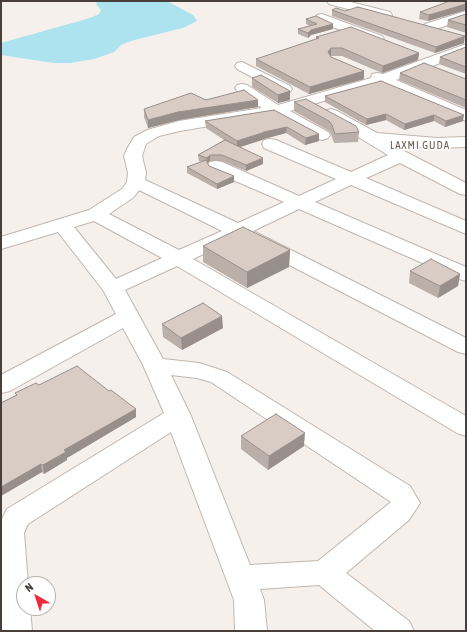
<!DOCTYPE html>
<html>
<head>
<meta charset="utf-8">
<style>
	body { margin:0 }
	#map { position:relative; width:467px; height:632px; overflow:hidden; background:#f5f0ec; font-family:"Asap Condensed",sans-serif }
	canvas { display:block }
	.frame { position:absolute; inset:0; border:2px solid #493f3a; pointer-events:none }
	.north { position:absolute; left:16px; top:576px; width:40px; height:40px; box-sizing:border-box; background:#fff; border:1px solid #b6b2b0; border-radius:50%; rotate:321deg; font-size:11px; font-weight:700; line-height:16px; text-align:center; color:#493f3a }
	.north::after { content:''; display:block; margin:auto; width:14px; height:18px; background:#ef293c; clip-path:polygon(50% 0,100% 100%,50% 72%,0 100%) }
</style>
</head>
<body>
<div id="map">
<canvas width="467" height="632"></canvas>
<div class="frame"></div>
<div class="north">N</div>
</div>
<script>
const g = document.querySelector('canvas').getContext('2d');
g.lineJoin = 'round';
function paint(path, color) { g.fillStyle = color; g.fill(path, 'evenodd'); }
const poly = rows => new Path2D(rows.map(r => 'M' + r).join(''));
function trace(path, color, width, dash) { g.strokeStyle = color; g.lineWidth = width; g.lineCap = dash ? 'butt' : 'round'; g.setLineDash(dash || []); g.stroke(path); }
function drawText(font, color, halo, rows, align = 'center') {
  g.font = font + ' "Asap Condensed",sans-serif'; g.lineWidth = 3.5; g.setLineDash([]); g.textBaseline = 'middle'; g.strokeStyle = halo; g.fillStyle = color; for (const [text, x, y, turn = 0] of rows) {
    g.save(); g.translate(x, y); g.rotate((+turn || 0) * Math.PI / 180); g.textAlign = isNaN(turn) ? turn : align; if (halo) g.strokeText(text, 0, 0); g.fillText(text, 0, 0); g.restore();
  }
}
const water = poly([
	[97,1,167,1,193,15,197,21,183,28,131,41,121,45,114,52,94,59,71,63,54,63,1,55,1,43,90,18,99,14,101,10,96,4]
]);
const minor = poly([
	[327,1,347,1,390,12,392,15,390,18,386,19,329,4,327,1],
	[466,11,466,19,430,31,425,30,423,27,425,24,466,11],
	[322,14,382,36,384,39,382,42,372,42,317,21,316,18,317,15,322,14],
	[466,44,466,53,396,80,466,110,466,121,381,84,290,111,328,132,330,135,328,138,322,140,316,138,274,115,180,131,159,136,146,144,142,156,146,173,145,180,238,223,284,202,210,170,207,166,210,162,216,161,222,162,299,196,336,179,264,148,262,144,264,140,270,139,276,140,351,172,388,155,325,117,323,114,325,111,331,109,337,111,377,133,437,138,466,137,466,147,437,148,394,145,406,152,466,183,466,195,460,194,400,163,366,178,466,221,466,234,351,185,315,202,466,267,466,281,459,279,299,209,253,231,466,338,466,354,458,352,237,238,193,259,466,416,466,436,457,433,177,266,125,290,163,359,199,363,227,372,410,486,420,503,409,520,346,573,409,621,414,631,375,631,319,585,260,589,264,600,267,631,235,631,234,600,171,432,28,524,24,533,28,584,24,584,24,608,30,608,32,631,1,631,1,521,7,509,164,413,143,365,123,328,10,391,1,393,1,375,116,314,103,290,58,232,1,249,1,237,89,210,122,189,127,182,128,173,124,156,127,149,134,137,147,130,179,121,262,108,237,91,235,88,237,85,242,84,247,85,278,105,371,78,372,74,377,73,383,74,466,44],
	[139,190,222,231,179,250,109,214,134,197,139,190],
	[94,221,162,258,116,279,74,227,94,221],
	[171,375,197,378,211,382,391,502,318,561,250,565,191,416,171,375],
	[242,62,290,86,292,89,290,92,285,93,280,92,237,69,235,66,237,63,242,62]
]);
const wall = poly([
	[466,1,466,10,428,21,419,19,420,12],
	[332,10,345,11,464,43,435,53,332,16],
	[466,14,466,33,447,27,448,20],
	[306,19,333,24,333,29,311,35,308,38,298,34,298,29,310,26,306,24],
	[316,37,419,53,418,60,382,73,342,56,331,56,331,57,364,71,364,79,309,94,256,66,256,59,316,39],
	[466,47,466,74,439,64,440,57],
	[400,73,466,79,466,108,399,80],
	[252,78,290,100,278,103,252,87],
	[381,81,463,121,445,127,434,121,404,130,386,120,366,125,325,102,325,96],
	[206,100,258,107,179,120,148,128,144,117,144,109],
	[294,102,359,132,358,142,334,143,331,134,329,131,294,111],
	[274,110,319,134,319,141,305,145,286,133,264,139,262,140,240,147,263,164,246,171,222,161,210,161,207,163,209,166,234,182,217,189,187,173,187,167,202,162,199,161,198,155,224,140,206,128,205,121],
	[203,246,290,250,289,267,247,288,203,262],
	[410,271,460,274,458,286,438,298,409,283],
	[162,324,223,328,182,350,163,337],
	[39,385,109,391,136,409,136,417,67,458,67,460,44,474,42,472,1,496,1,403,16,395,15,393],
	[241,436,304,446,268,470,241,449]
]);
const shadedWall = poly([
	[466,4,466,10,428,21,429,15],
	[333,24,333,29,311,35,308,38,308,33,311,30],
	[465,36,464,43,435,53,436,47],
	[331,48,331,56,328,59,328,52],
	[419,53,418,60,382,73,383,66],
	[364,71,364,79,309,94,310,87],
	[290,91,290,100,278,103,278,95],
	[258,100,258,107,179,120,148,128,148,120,178,112],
	[386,114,386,120,366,125,367,119],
	[434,115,434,121,404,130,405,124],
	[464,115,463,121,445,127,446,121],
	[287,127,286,133,264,139,262,140,237,148,237,141,264,132],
	[319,134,319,141,305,145,306,138],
	[210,155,210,161,207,163,207,158],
	[263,158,263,164,246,171,246,165],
	[234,176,234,182,217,189,217,184],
	[290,250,289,267,247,288,247,272],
	[460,274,458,286,438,298,440,286],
	[222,316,223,328,182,350,181,338],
	[136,409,136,417,67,458,67,460,44,474,43,465,64,450],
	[305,433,304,446,268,470,269,456],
	[41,464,42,472,1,496,1,487]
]);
const building = poly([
	[450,1,466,1,466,4,429,15,420,12,450,1],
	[358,7,465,36,436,47,332,10,336,8,345,11,358,7],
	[466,14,466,25,448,20,466,14],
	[316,16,333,24,311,30,308,33,298,29,317,24,306,19,316,16],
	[351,27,419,53,383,66,342,48,331,48,328,52,331,57,364,71,310,87,256,59,319,38,316,37,351,27],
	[466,47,466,67,440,57,466,47],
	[424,63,466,79,466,100,400,73,424,63],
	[261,75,290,91,278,95,252,78,261,75],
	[381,81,464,115,446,121,434,115,405,124,386,114,367,119,325,96,381,81],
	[244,90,258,100,178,112,148,120,144,109,191,93,206,100,244,90],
	[306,99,356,126,359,132,335,134,332,125,329,121,294,102,306,99],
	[274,110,319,134,306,138,287,127,264,132,262,133,237,141,205,121,274,110],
	[225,140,263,158,246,165,222,155,210,155,207,158,198,155,225,140],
	[206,160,209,166,234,176,217,184,187,167,206,160],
	[243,227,290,250,247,272,203,246,243,227],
	[431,259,460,274,440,286,410,271,431,259],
	[203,303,222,316,181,338,162,324,203,303],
	[77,366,109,391,111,390,136,409,64,450,66,452,43,465,41,464,1,487,1,403,17,395,15,393,36,383,39,385,77,366],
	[276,414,305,433,269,456,241,436,276,414]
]);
const farNeighbourhoodnames = [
	["LAXMI GUDA",420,146]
];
paint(water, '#ace3ee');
trace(minor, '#c0b6af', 2);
paint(minor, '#fff');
paint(wall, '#bbafa9');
paint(shadedWall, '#988f8a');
paint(building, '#d9ccc5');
trace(building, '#988f8a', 1);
g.letterSpacing = '1px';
drawText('11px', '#6c5b51', '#fff', farNeighbourhoodnames);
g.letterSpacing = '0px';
</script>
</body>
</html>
